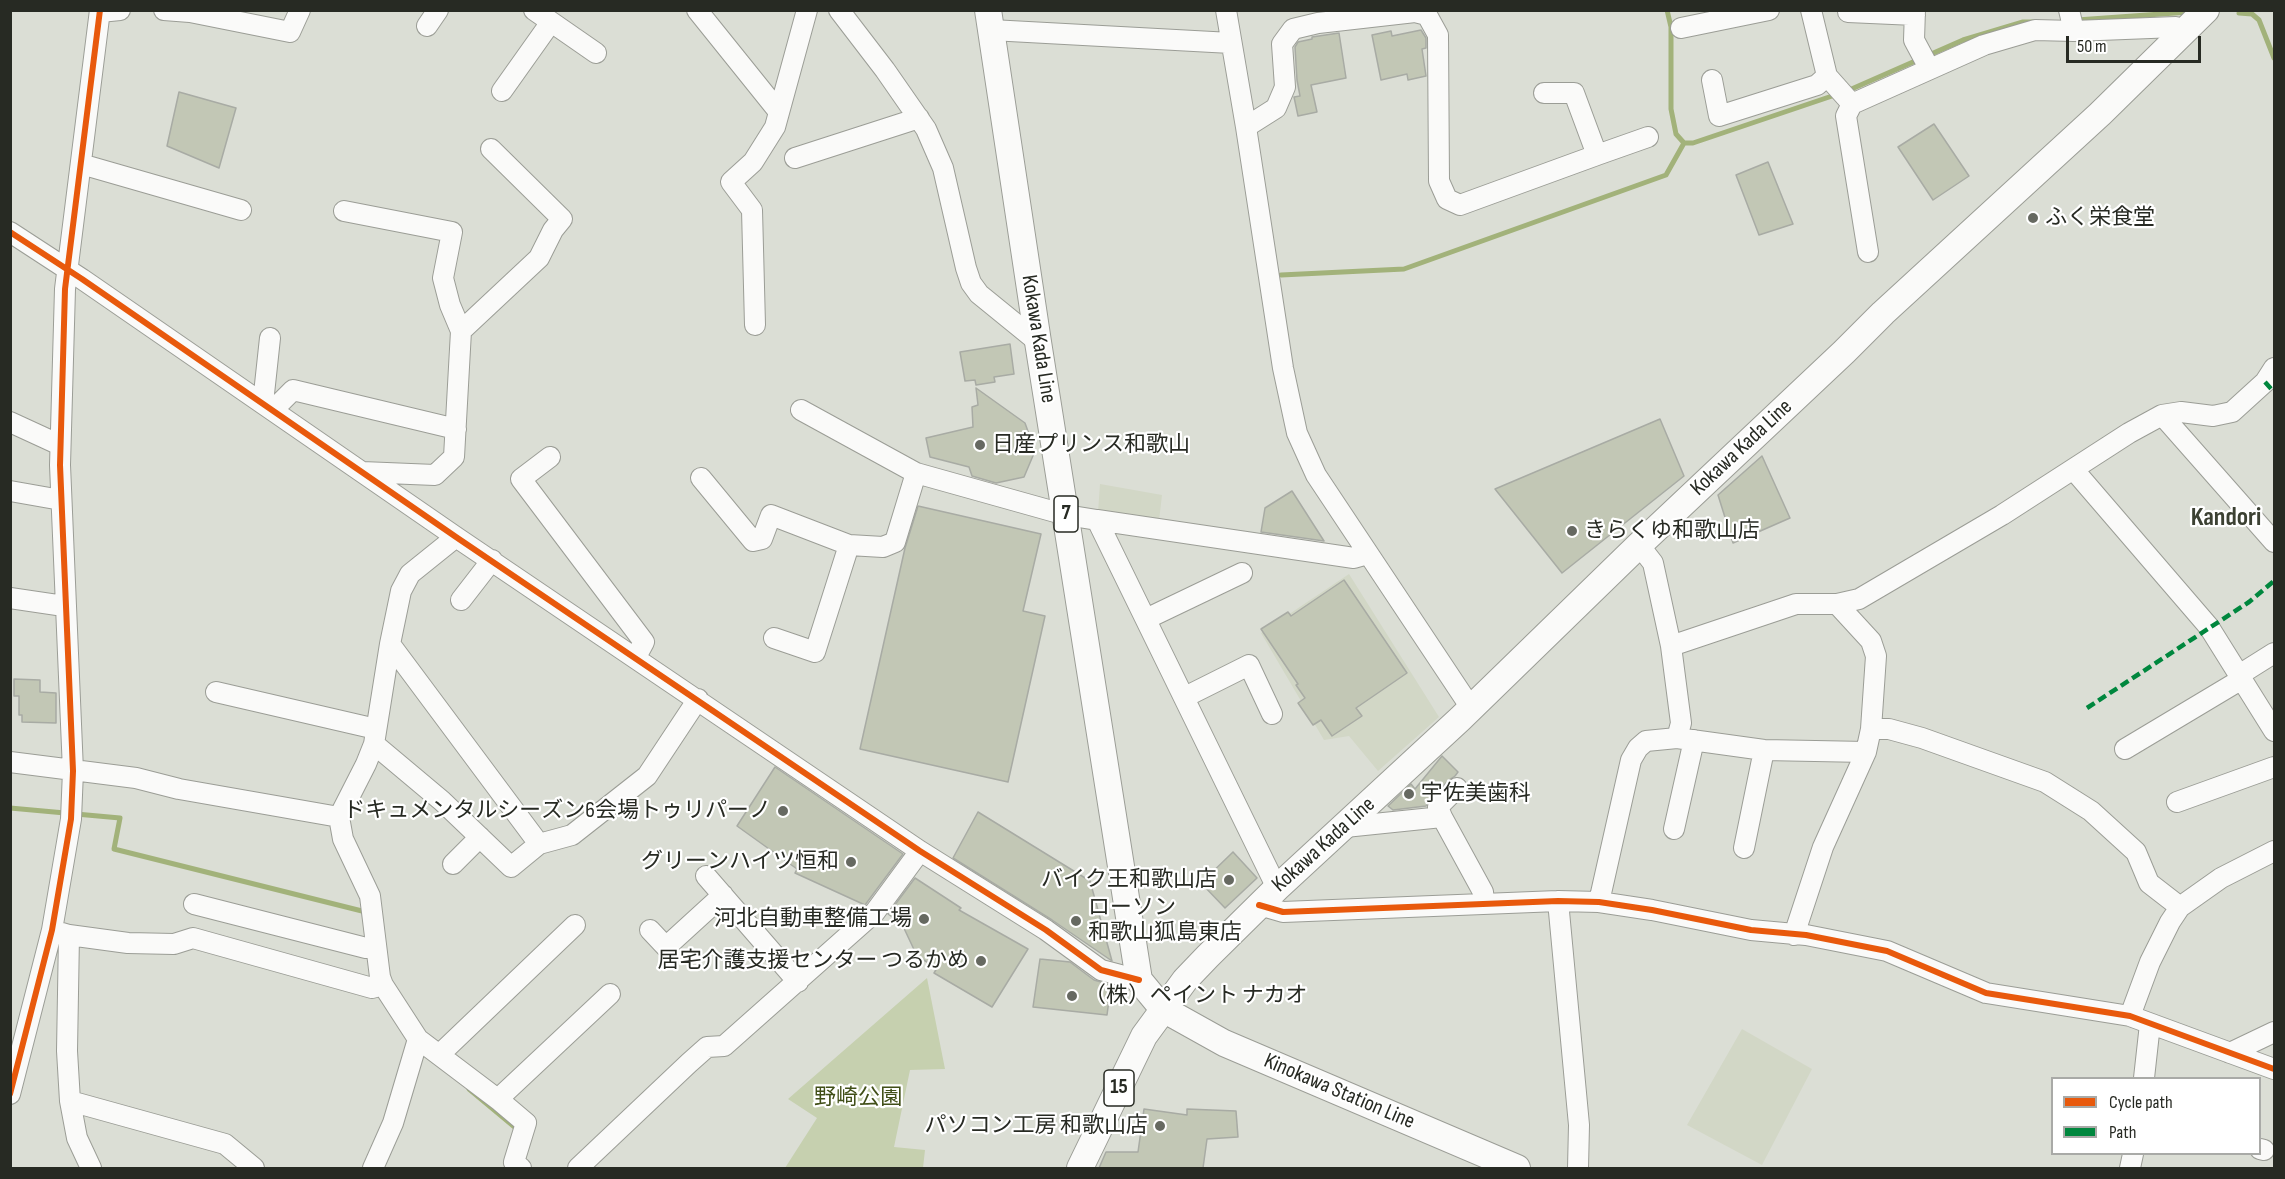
<!DOCTYPE html>
<html>
<head>
<meta charset="utf-8">
<style>
	body { margin:0 }
	#map { position:relative; width:2285px; height:1179px; overflow:hidden; background:#dbded5; font-family:"Sofia Sans Condensed",sans-serif }
	canvas { display:block }
	.frame { position:absolute; inset:0; border:12px solid #272a23; pointer-events:none }
	.legend { position:absolute; left:2051px; top:1077px; width:210px; height:78px; box-sizing:border-box; background:#fff; border:2px solid #a9aaa7; margin:0; padding:8px 10px; list-style:none; font-size:18px; color:#272a23 }
	.legend li { display:flex; align-items:center; gap:12px; height:30px }
	.legend b { width:30px; border:2px solid #a9aaa7 }
	.scale { position:absolute; left:2066px; top:36px; width:135px; height:27px; box-sizing:border-box; border:3px solid #272a23; border-top:0; padding-left:8px; font-size:18px; line-height:21px; white-space:nowrap; color:#272a23; -webkit-text-stroke:4px #fff; paint-order:stroke }
</style>
</head>
<body>
<div id="map">
<canvas width="2285" height="1179"></canvas>
<div class="frame"></div>
<ul class="legend">
<li><b style="height:8px;background:#e8590c"></b>Cycle path</li>
<li><b style="height:8px;background:#00873e"></b>Path</li>
</ul>
<div class="scale">50 m</div>
</div>
<script>
const g = document.querySelector('canvas').getContext('2d');
g.lineJoin = 'round';
function paint(path, color) { g.fillStyle = color; g.fill(path, 'evenodd'); }
const poly = rows => new Path2D(rows.map(r => 'M' + r).join(''));
function trace(path, color, width, dash) { g.strokeStyle = color; g.lineWidth = width; g.lineCap = dash ? 'butt' : 'round'; g.setLineDash(dash || []); g.stroke(path); }
function drawText(font, color, halo, rows, align = 'center') {
  g.font = font + ' "Sofia Sans Condensed","Noto Sans JP",sans-serif'; g.lineWidth = 4.5; g.setLineDash([]); g.textBaseline = 'middle'; g.strokeStyle = halo; g.fillStyle = color; for (const [text, x, y, turn = 0] of rows) {
    g.save(); g.translate(x, y); g.rotate((+turn || 0) * Math.PI / 180); g.textAlign = isNaN(turn) ? turn : align; if (halo) g.strokeText(text, 0, 0); g.fillText(text, 0, 0); g.restore();
  }
}
const built = poly([
	[1100,484,1162,495,1159,521,1098,513],
	[1349,574,1439,717,1378,771,1349,736,1324,740,1261,633],
	[1742,1029,1812,1069,1762,1165,1687,1125]
]);
const green = poly([
	[927,978,945,1069,910,1070,894,1147,925,1150,923,1168,785,1168,817,1118,788,1099]
]);
const stream = poly([
	[1667,10,1671,27,1671,109,1676,134,1684,143,1693,143,1838,94],
	[2239,13,2252,14,2259,20,2274,58],
	[2077,20,2189,12],
	[1847,91,1963,40,2023,22,2034,22],
	[1281,275,1404,269,1666,175,1684,143],
	[10,808,120,818,114,849,366,912,366,915],
	[469,1089,517,1129,516,1132]
]);
const building = poly([
	[1421,30,1426,38,1426,48,1422,49,1426,76,1408,80,1407,74,1381,80,1372,35,1391,31,1392,36,1421,30],
	[1339,33,1346,78,1311,85,1317,112,1298,116,1294,97,1300,96,1297,80,1295,47,1298,42,1312,39,1312,37,1339,33],
	[179,92,236,108,219,168,167,146,179,92],
	[1934,124,1969,176,1933,200,1898,147,1934,124],
	[1768,162,1793,224,1759,235,1736,175,1768,162],
	[1010,344,1014,374,994,377,995,382,976,385,975,380,965,381,960,352,1010,344],
	[976,388,1025,423,1035,451,1024,477,996,483,972,476,969,467,930,457,926,438,973,427,972,407,978,405,976,388],
	[1660,419,1684,476,1562,573,1495,489,1660,419],
	[1762,456,1790,518,1733,543,1718,495,1762,456],
	[1292,491,1324,541,1261,532,1265,508,1292,491],
	[918,506,1041,534,1023,611,1045,616,1008,782,860,749,905,548,918,506],
	[1344,580,1407,673,1356,708,1362,716,1332,736,1321,720,1313,725,1298,703,1305,698,1296,685,1298,684,1261,629,1288,612,1291,616,1344,580],
	[14,679,40,680,40,692,56,693,56,723,22,722,22,715,19,715,19,696,14,696,14,679],
	[1442,756,1458,772,1455,776,1449,780,1430,799,1426,806,1393,810,1388,806,1411,784,1415,789,1442,756],
	[775,767,903,854,865,905,795,873,797,869,737,826,775,767],
	[978,812,1090,881,1112,961,1052,920,953,858,978,812],
	[1233,852,1257,878,1225,908,1201,883,1233,852],
	[915,878,961,908,959,910,1028,949,992,1007,934,973,937,968,917,956,902,924,888,914,915,878],
	[1040,959,1070,962,1094,980,1111,985,1107,1015,1033,1007,1040,959],
	[1144,1109,1187,1115,1187,1109,1236,1111,1238,1137,1207,1139,1203,1168,1099,1168,1106,1152,1138,1152,1144,1109]
]);
const minor = poly([
	[164,10,190,12,290,32,300,10],
	[534,10,596,53],
	[697,10,779,112],
	[839,10,885,70,926,129,943,168,966,268,971,283,979,294,1038,342],
	[1226,10,1246,127,1283,368,1297,433,1316,475,1471,708],
	[1811,10,1827,76,1852,104],
	[1848,10,1848,12,1915,15],
	[1915,10,1914,40,1929,68],
	[2069,10,2074,31],
	[100,12,120,10],
	[427,26,438,10],
	[1681,28,1769,10],
	[991,30,1231,43],
	[1712,80,1719,116,1817,85,1827,76],
	[502,91,551,22],
	[1246,127,1276,108,1285,87,1282,44,1293,29,1318,23,1415,12,1427,15,1438,35,1439,181,1447,199,1460,205,1597,155,1574,93,1544,93],
	[1597,155,1648,137],
	[795,158,919,118],
	[81,164,241,210],
	[344,211,452,232,443,278,450,305,461,331],
	[10,232,82,279,456,537,920,851,1046,930,1101,970,1139,980],
	[1868,252,1846,116,1852,104,1984,45,2035,30,2074,31,2176,27,2184,32],
	[755,325,752,210,731,182,753,162,775,127,807,10],
	[263,403,270,338],
	[273,410,293,390,456,429],
	[801,410,916,473,1066,515,1097,520,1277,888],
	[2162,415,2274,542],
	[10,422,60,445],
	[550,457,521,479,644,642,636,657],
	[2073,469,2209,627,2274,731],
	[362,472,435,475,454,457,461,331,539,258,553,230,562,219,491,149],
	[701,478,753,541,762,539,771,515,849,545,883,547,895,542,916,473],
	[10,491,61,500],
	[1097,520,1354,558,1368,554],
	[456,537,410,574,401,591,390,644,539,844,572,835,647,776,698,699],
	[10,598,64,606],
	[461,600,492,560],
	[1146,619,1242,573],
	[774,638,815,652,849,545],
	[1671,646,1796,604,1837,604,1859,599,2002,515,2129,433,2162,415,2181,412,2213,416,2232,412,2265,382,2274,368],
	[2239,675,2274,653],
	[216,692,376,729],
	[1185,697,1249,665,1272,714],
	[1871,729,1889,729,1922,738,2045,782,2091,811,2136,852,2149,883,2180,907],
	[1677,738,1764,750,1866,752],
	[374,744,442,801,511,867,539,844],
	[2125,749,2242,679],
	[10,762,136,778,179,789,339,817,343,839,370,896,380,977,383,985,418,1039,500,1101,526,1123,514,1162,521,1168],
	[2177,802,2274,767],
	[339,817,366,764,374,744,390,644],
	[1442,817,1438,807,1457,788],
	[1345,827,1442,817,1483,892,1484,903],
	[1674,829,1694,740],
	[1744,848,1764,750],
	[453,864,480,837],
	[706,876,798,982],
	[1558,901,1579,1125,1578,1168],
	[1599,902,1631,760,1638,748,1646,741,1677,738,1681,723,1671,646,1653,563,1639,545],
	[194,904,366,948,376,947],
	[1259,905,1283,912,1558,901,1599,902,1652,910,1751,930,1806,935,1887,951,1986,993,2130,1016,2274,1069],
	[52,930,69,935,128,943,174,944,193,938,372,988,383,985],
	[650,930,666,947,723,895],
	[69,935,67,1051,70,1101,77,1138,91,1168],
	[1794,935,1823,847,1866,752,1871,729,1876,656,1871,641,1837,604],
	[2130,1016,2150,962,2170,922,2180,907,2221,878,2274,851],
	[2230,1053,2274,1032],
	[439,1055,575,925],
	[2144,1078,2150,1024],
	[10,1094,52,930,71,819,73,771,60,465,65,289,100,10],
	[498,1099,610,994],
	[70,1101,225,1144,254,1168],
	[2260,1149,2264,1150],
	[373,1168,393,1123,418,1039],
	[578,1168,689,1063,707,1047,724,1046,875,912,920,851],
	[2130,1168,2133,1154]
]);
const major = poly([
	[988,10,1038,342,1139,980,1163,1009,1224,1043,1517,1168],
	[1080,1168,1144,1036,1185,980,1208,956,1277,888,1460,719,1639,545,1844,352,1883,313,2100,114,2206,10]
]);
const quiet = poly([
	[2265,382,2274,392],
	[2087,708,2249,602,2274,581]
]);
const cycleway = poly([
	[10,232,82,279,456,537,920,851,1046,930,1101,970,1139,980],
	[1259,905,1283,912,1558,901,1599,902,1652,910,1751,930,1806,935,1887,951,1986,993,2130,1016,2274,1069],
	[10,1094,52,930,71,819,73,771,60,465,65,289,100,10]
]);
const markers = [
	[2033,218,6,"#666961"],
	[980,445,6,"#666961"],
	[1572,531,6,"#666961"],
	[1409,794,6,"#666961"],
	[783,811,6,"#666961"],
	[851,862,6,"#666961"],
	[1229,880,6,"#666961"],
	[924,919,6,"#666961"],
	[1076,921,6,"#666961"],
	[981,961,6,"#666961"],
	[1072,996,6,"#666961"],
	[1160,1126,6,"#666961"]
];
const shields = [
	[1066,514,24],
	[1119,1088,30]
];
const shieldNames = [
	["7",1066,514],
	["15",1119,1088]
];
const poiNames = [
	["ふく栄食堂",2045,218],
	["日産プリンス和歌山",992,445],
	["きらくゆ和歌山店",1584,531],
	["宇佐美歯科",1421,794],
	["ドキュメンタルシーズン6会場トゥリパーノ",771,811,"right"],
	["グリーンハイツ恒和",839,862,"right"],
	["バイク王和歌山店",1217,880,"right"],
	["ローソン",1088,908],
	["和歌山狐島東店",1088,933],
	["河北自動車整備工場",912,919,"right"],
	["居宅介護支援センター つるかめ",969,961,"right"],
	["（株）ペイント ナカオ",1084,996],
	["パソコン工房 和歌山店",1148,1126,"right"]
];
const streetNames = [
	["Kokawa Kada Line",1038,339,81],
	["Kokawa Kada Line",1742,448,-43],
	["Kokawa Kada Line",1324,845,-42],
	["Kinokawa Station Line",1339,1092,23]
];
const parkNames = [
	["野崎公園",858,1098]
];
const quarterNames = [
	["Kandori",2226,518]
];
paint(built, '#d2d7c6');
paint(green, '#c6d0af');
trace(stream, '#a2b27a', 5);
paint(building, '#c2c7b5');
trace(building, '#a8aba4', 1.5);
trace(minor, '#9b9d96', 22);
trace(major, '#9b9d96', 28);
trace(minor, '#fafaf9', 20);
trace(major, '#fafaf9', 26);
trace(quiet, '#00873e', 4.5, [9, 4.5]);
trace(cycleway, '#e8590c', 6);
for (const [x, y, r, color] of markers) { const dot = new Path2D(); dot.arc(x, y, r, 0, 2 * Math.PI); g.fillStyle = color; g.fill(dot); trace(dot, '#fff', 2); }
for (const [x, y, w] of shields) { const box = new Path2D(); box.roundRect(x - w / 2, y - 18, w, 36, 4.5); g.fillStyle = '#fff'; g.fill(box); trace(box, '#272a23', 1.5); }
drawText('bold 21px', '#272a23', null, shieldNames);
drawText('22px', '#272a23', '#fff', poiNames, 'left');
drawText('22px', '#272a23', '#fff', streetNames);
drawText('22px', '#414f18', '#fff', parkNames);
drawText('bold 26px', '#3c4133', '#fff', quarterNames);
</script>
</body>
</html>
